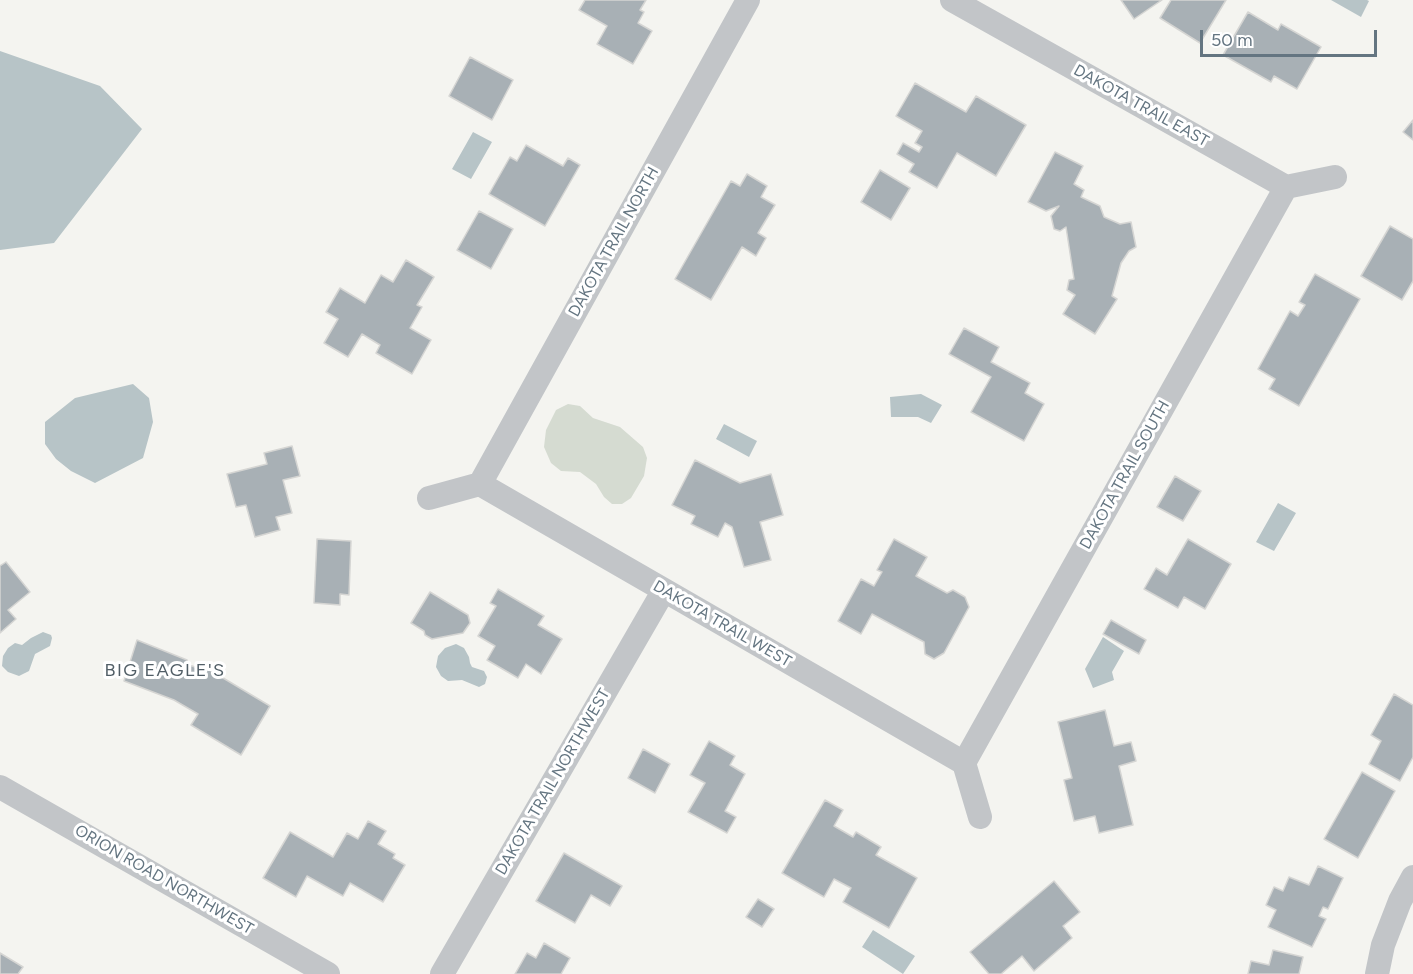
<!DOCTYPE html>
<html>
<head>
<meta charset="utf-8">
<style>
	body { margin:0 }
	#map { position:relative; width:1413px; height:974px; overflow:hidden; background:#f4f4f0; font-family:Figtree,sans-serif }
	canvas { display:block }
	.scale { position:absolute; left:1200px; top:30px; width:177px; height:27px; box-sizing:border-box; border:3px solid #647581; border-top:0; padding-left:8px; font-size:18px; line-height:21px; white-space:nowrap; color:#647581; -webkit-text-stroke:4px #fff; paint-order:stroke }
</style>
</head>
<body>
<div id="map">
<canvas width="1413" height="974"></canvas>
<div class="scale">50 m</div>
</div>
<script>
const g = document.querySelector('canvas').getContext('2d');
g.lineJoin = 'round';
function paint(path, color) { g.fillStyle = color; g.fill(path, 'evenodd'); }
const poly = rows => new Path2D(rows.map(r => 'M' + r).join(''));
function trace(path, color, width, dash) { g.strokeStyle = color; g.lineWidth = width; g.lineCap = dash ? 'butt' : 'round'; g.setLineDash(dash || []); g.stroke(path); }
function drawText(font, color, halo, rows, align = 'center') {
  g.font = font + ' Figtree,sans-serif'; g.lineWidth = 6; g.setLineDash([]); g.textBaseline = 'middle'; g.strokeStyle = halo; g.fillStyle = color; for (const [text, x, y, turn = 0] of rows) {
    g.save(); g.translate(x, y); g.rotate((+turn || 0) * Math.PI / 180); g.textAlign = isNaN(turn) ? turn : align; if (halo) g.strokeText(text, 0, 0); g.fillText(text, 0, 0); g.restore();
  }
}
const green = poly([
	[568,404,580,406,593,418,620,427,643,447,647,458,644,476,631,498,622,504,612,504,604,497,596,484,580,472,561,471,551,463,544,447,546,430,556,410]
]);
const water = poly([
	[1331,0,1367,0,1369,1,1361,17],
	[0,51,100,86,142,129,54,243,0,250],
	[473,132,492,142,471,179,452,169],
	[133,384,149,398,153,422,143,458,95,483,71,471,56,459,45,444,45,422,75,398],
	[921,394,942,405,931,423,918,417,891,417,890,397],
	[724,424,757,441,749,457,716,439],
	[1278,503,1296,513,1274,551,1256,542],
	[43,632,51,635,52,638,50,646,35,654,29,671,19,676,8,672,2,666,3,656,8,648,15,643,22,645,31,638],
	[1103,637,1124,651,1112,672,1114,680,1093,688,1085,669],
	[456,644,464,648,469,657,470,663,472,667,484,671,487,677,485,684,479,687,462,680,448,681,441,676,436,667,438,656,445,648],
	[873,930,915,956,903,974,862,947]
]);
const building = poly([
	[585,0,646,0,640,10,644,12,638,23,652,31,633,64,597,44,607,26,579,10,585,0],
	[1121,0,1162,0,1134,19,1121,0],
	[1171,0,1226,0,1200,43,1160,18,1171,0],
	[1248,12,1278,30,1281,24,1321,47,1297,89,1274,76,1271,82,1223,55,1248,12],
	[470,57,513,80,492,120,449,96,470,57],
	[915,83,966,112,976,96,1026,125,996,176,957,153,937,188,909,172,914,164,897,154,903,143,919,152,922,147,915,143,922,131,896,116,915,83],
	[1413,120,1413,140,1403,132,1413,120],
	[526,145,563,166,568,158,580,165,545,226,489,194,510,157,517,161,526,145],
	[1055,152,1083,166,1074,184,1084,190,1081,197,1100,206,1104,217,1120,224,1131,222,1136,247,1129,251,1121,263,1112,296,1117,299,1095,334,1063,314,1075,295,1067,290,1069,280,1074,279,1066,227,1060,231,1054,229,1051,216,1059,206,1046,211,1028,202,1055,152],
	[880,170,910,188,891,220,861,202,880,170],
	[747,174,767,186,761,197,775,205,758,233,766,238,756,256,742,247,711,300,675,279,731,181,740,186,747,174],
	[479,211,513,229,491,269,457,250,479,211],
	[1390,226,1413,239,1413,281,1402,300,1361,276,1390,226],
	[406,260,434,277,417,305,422,307,410,328,431,340,412,374,376,353,380,345,362,334,348,357,324,343,338,319,326,312,340,288,365,303,381,275,393,282,406,260],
	[1315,274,1360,299,1299,406,1269,389,1275,379,1258,369,1290,311,1298,316,1305,305,1299,302,1315,274],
	[964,328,999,347,991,362,1030,383,1025,393,1044,404,1024,441,971,412,991,377,949,354,964,328],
	[292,446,300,476,283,480,292,513,276,517,280,530,255,537,246,505,236,507,227,474,267,464,264,453,292,446],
	[695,460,740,483,771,474,783,515,760,522,771,560,744,567,732,527,725,523,718,537,691,524,695,516,672,505,695,460],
	[1175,476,1201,491,1183,521,1157,507,1175,476],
	[317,539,351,541,349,595,340,594,340,605,314,603,317,539],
	[894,539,927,557,916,576,947,593,953,590,965,597,969,607,944,653,934,659,925,654,924,642,872,614,861,634,838,621,861,579,874,586,882,572,877,570,894,539],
	[1188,539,1231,564,1205,609,1184,597,1178,608,1144,589,1156,568,1167,575,1188,539],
	[6,562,30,592,8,610,16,619,0,633,0,566,6,562],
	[498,589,544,616,538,625,562,639,541,674,526,664,518,678,487,660,495,646,478,636,496,606,490,603,498,589],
	[430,592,468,615,470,623,463,633,432,639,425,635,424,631,411,623,430,592],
	[1111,620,1146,640,1139,654,1103,634,1111,620],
	[137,640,187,660,186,664,195,667,198,663,270,706,241,755,191,725,198,714,174,700,124,681,137,640],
	[1394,694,1413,705,1413,757,1400,781,1369,764,1381,741,1371,735,1394,694],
	[1105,710,1114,746,1131,742,1136,761,1119,766,1133,825,1099,833,1095,816,1074,821,1064,780,1072,778,1058,722,1105,710],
	[709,741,735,756,730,765,745,774,725,811,736,817,727,833,688,812,705,783,690,775,709,741],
	[643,749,670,764,655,793,628,778,643,749],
	[1362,772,1395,791,1358,858,1324,839,1362,772],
	[825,800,843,810,834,826,853,837,856,832,881,847,876,855,917,878,889,928,843,902,851,888,834,879,824,897,782,873,825,800],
	[368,821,386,831,378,844,395,854,393,858,405,865,383,902,350,883,343,896,307,876,296,897,263,878,290,832,333,857,347,833,358,839,368,821],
	[564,853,622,886,610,906,591,895,575,923,536,901,564,853],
	[1318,866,1343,878,1328,909,1323,907,1319,916,1326,919,1312,947,1268,927,1276,910,1266,905,1274,887,1283,891,1289,877,1309,885,1318,866],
	[1054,881,1080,912,1063,926,1072,938,1034,971,1022,956,1001,974,989,974,970,952,1054,881],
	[758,899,774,909,762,927,746,917,758,899],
	[544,943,570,958,561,974,515,974,527,953,536,958,544,943],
	[1273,950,1303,957,1299,974,1248,974,1251,961,1269,965,1273,950],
	[0,953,23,967,18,974,0,974,0,953]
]);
const minor = poly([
	[952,0,1286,187,1335,177],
	[480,484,964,763],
	[480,484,748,0],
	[429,498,480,484],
	[964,763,1286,187],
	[964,763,980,817],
	[0,787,328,974],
	[442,974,664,590],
	[1377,974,1383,945,1400,901,1413,877]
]);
const streetNames = [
	["DAKOTA TRAIL EAST",1141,106,29],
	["DAKOTA TRAIL NORTH",614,242,-61],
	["DAKOTA TRAIL SOUTH",1125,475,-61],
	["DAKOTA TRAIL WEST",722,624,30],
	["DAKOTA TRAIL NORTHWEST",553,782,-60],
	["ORION ROAD NORTHWEST",164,880,30]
];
const neighbourhoodNames = [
	["BIG EAGLE'S",165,671]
];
paint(green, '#d5dbd1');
paint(water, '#b7c4c7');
paint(building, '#a8b0b5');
trace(building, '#d5d5d3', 1.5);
trace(minor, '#c2c5c8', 24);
drawText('16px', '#647581', '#fff', streetNames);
g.letterSpacing = '1.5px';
drawText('18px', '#515e66', '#fff', neighbourhoodNames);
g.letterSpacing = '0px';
</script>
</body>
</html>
